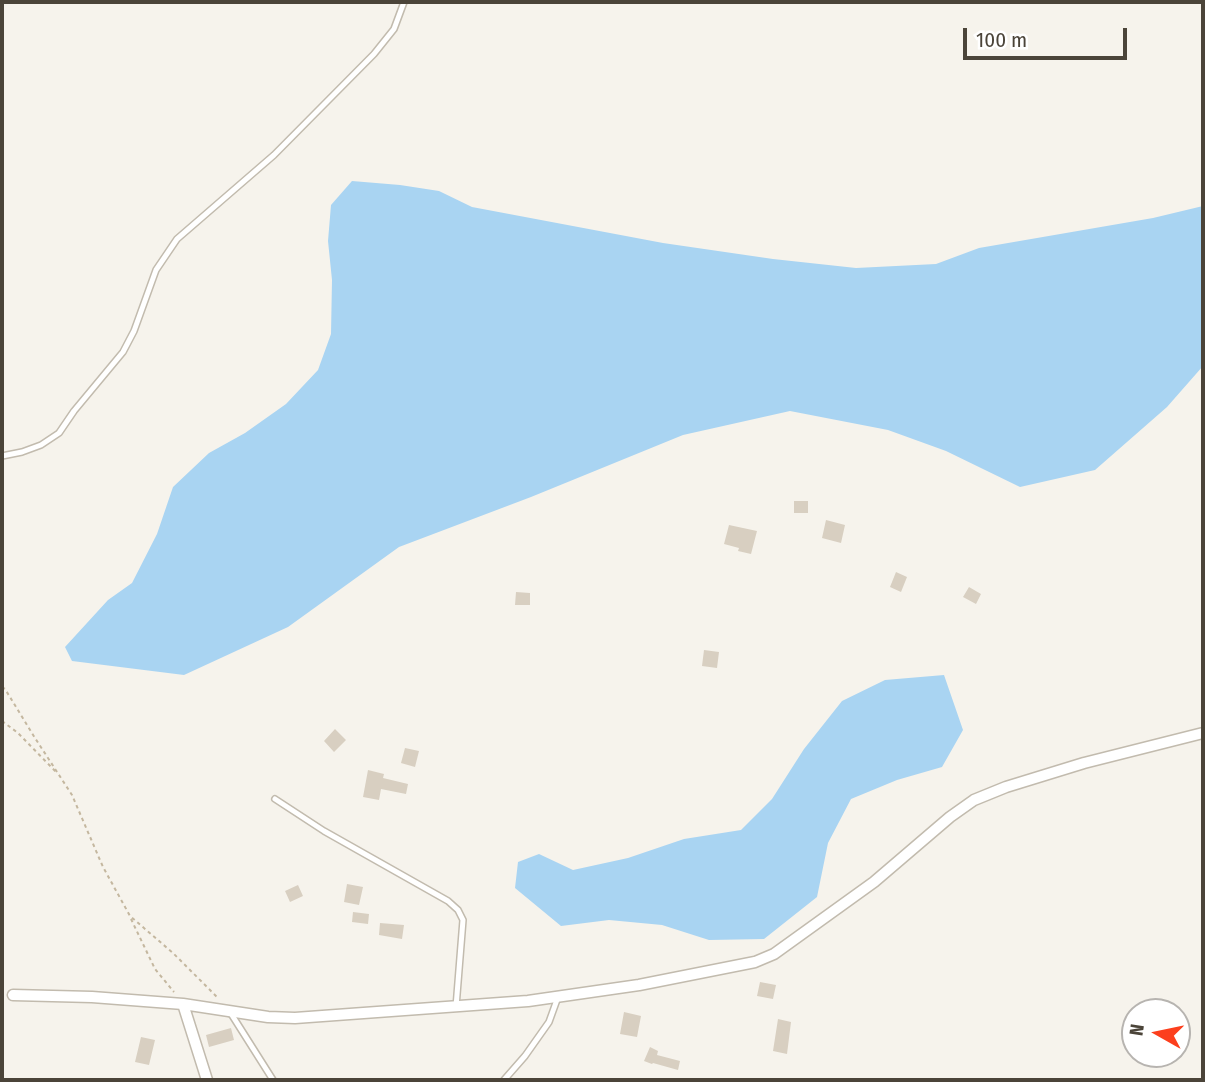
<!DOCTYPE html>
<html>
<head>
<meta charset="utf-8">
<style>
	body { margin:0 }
	#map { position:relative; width:1205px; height:1082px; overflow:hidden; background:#f6f3ec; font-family:"Fira Sans Condensed",sans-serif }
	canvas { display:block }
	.frame { position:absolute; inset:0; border:4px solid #4b4439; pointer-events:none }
	.north { position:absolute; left:1121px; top:998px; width:70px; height:70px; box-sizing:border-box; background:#fff; border:2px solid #b7b4b0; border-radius:50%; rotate:279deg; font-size:19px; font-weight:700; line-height:28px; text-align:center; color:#4b4439 }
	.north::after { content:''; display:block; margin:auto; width:24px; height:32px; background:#fc3f1d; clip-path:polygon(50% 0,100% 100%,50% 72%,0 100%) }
	.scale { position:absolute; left:963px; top:28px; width:164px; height:32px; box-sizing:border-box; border:4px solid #4b4439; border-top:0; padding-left:9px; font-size:21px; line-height:24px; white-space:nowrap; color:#4b4439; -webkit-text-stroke:5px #fff; paint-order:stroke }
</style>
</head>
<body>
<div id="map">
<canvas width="1205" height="1082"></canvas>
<div class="frame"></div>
<div class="north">N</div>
<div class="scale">100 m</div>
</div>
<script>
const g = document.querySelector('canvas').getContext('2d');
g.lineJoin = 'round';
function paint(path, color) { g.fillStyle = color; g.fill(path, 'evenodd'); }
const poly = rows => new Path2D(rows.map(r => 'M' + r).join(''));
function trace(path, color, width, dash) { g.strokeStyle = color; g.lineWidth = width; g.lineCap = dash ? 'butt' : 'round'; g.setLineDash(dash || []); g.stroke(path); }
const water = poly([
	[352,181,400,185,439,191,472,207,663,243,773,259,856,268,936,264,979,248,1153,218,1203,206,1203,366,1167,407,1095,470,1020,487,946,451,888,430,790,411,683,435,531,497,399,547,288,627,184,675,72,661,65,647,108,600,132,583,157,534,173,487,209,453,245,433,286,404,318,370,331,334,332,280,328,241,331,205],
	[944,675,963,730,942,767,897,780,851,799,828,843,817,897,764,939,709,940,662,925,609,920,561,926,515,888,518,862,539,854,573,870,628,858,684,839,741,830,772,799,804,749,842,701,885,680]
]);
const building = poly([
	[794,501,808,501,808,513,794,513],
	[826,520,845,525,841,543,822,538],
	[729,525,757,531,751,554,738,551,739,548,724,544],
	[896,572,907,577,901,592,890,587],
	[969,587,981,594,976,604,963,597],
	[516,592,530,593,530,605,515,605],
	[704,650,719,652,717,668,702,666],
	[335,729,346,740,334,752,324,741],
	[405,748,419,751,415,767,401,763],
	[368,770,384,774,383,778,408,784,406,794,381,789,379,800,363,797],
	[347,884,363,887,359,905,344,902],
	[298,885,303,896,290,902,285,891],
	[353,912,369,914,368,924,352,922],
	[380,923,404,925,402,939,379,935],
	[760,982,776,985,773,999,757,996],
	[624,1012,641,1016,637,1037,620,1034],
	[778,1019,791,1022,787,1054,773,1051],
	[231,1028,234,1040,209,1047,206,1035],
	[141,1037,155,1040,149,1065,135,1062],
	[650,1047,658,1051,657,1055,680,1061,678,1070,653,1063,652,1064,644,1061]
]);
const path = poly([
	[2,687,5,689,35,738,72,795,103,867,130,916,173,953,217,997],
	[2,721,18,733,57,773],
	[131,919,155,969,174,992]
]);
const service = poly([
	[2,456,22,452,41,445,59,433,74,411,123,352,134,331,156,270,177,239,274,155,374,54,394,29,404,2],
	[275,799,324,831,448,901,458,910,463,920,456,1007],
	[230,1012,273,1080],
	[504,1080,525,1056,549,1022,558,997]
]);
const minor = poly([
	[13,995,92,997,183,1004,268,1017,295,1018,528,1001,639,985,755,962,774,954,874,882,950,817,974,800,1006,787,1084,763,1203,733],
	[183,1004,207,1080]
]);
paint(water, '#a9d4f2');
paint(building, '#d8cfc1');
trace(service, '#c2bbae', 8);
trace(minor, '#c2bbae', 13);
trace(path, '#c4b79f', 2, [3.5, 3.5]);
trace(service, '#fff', 5);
trace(minor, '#fff', 10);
</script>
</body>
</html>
